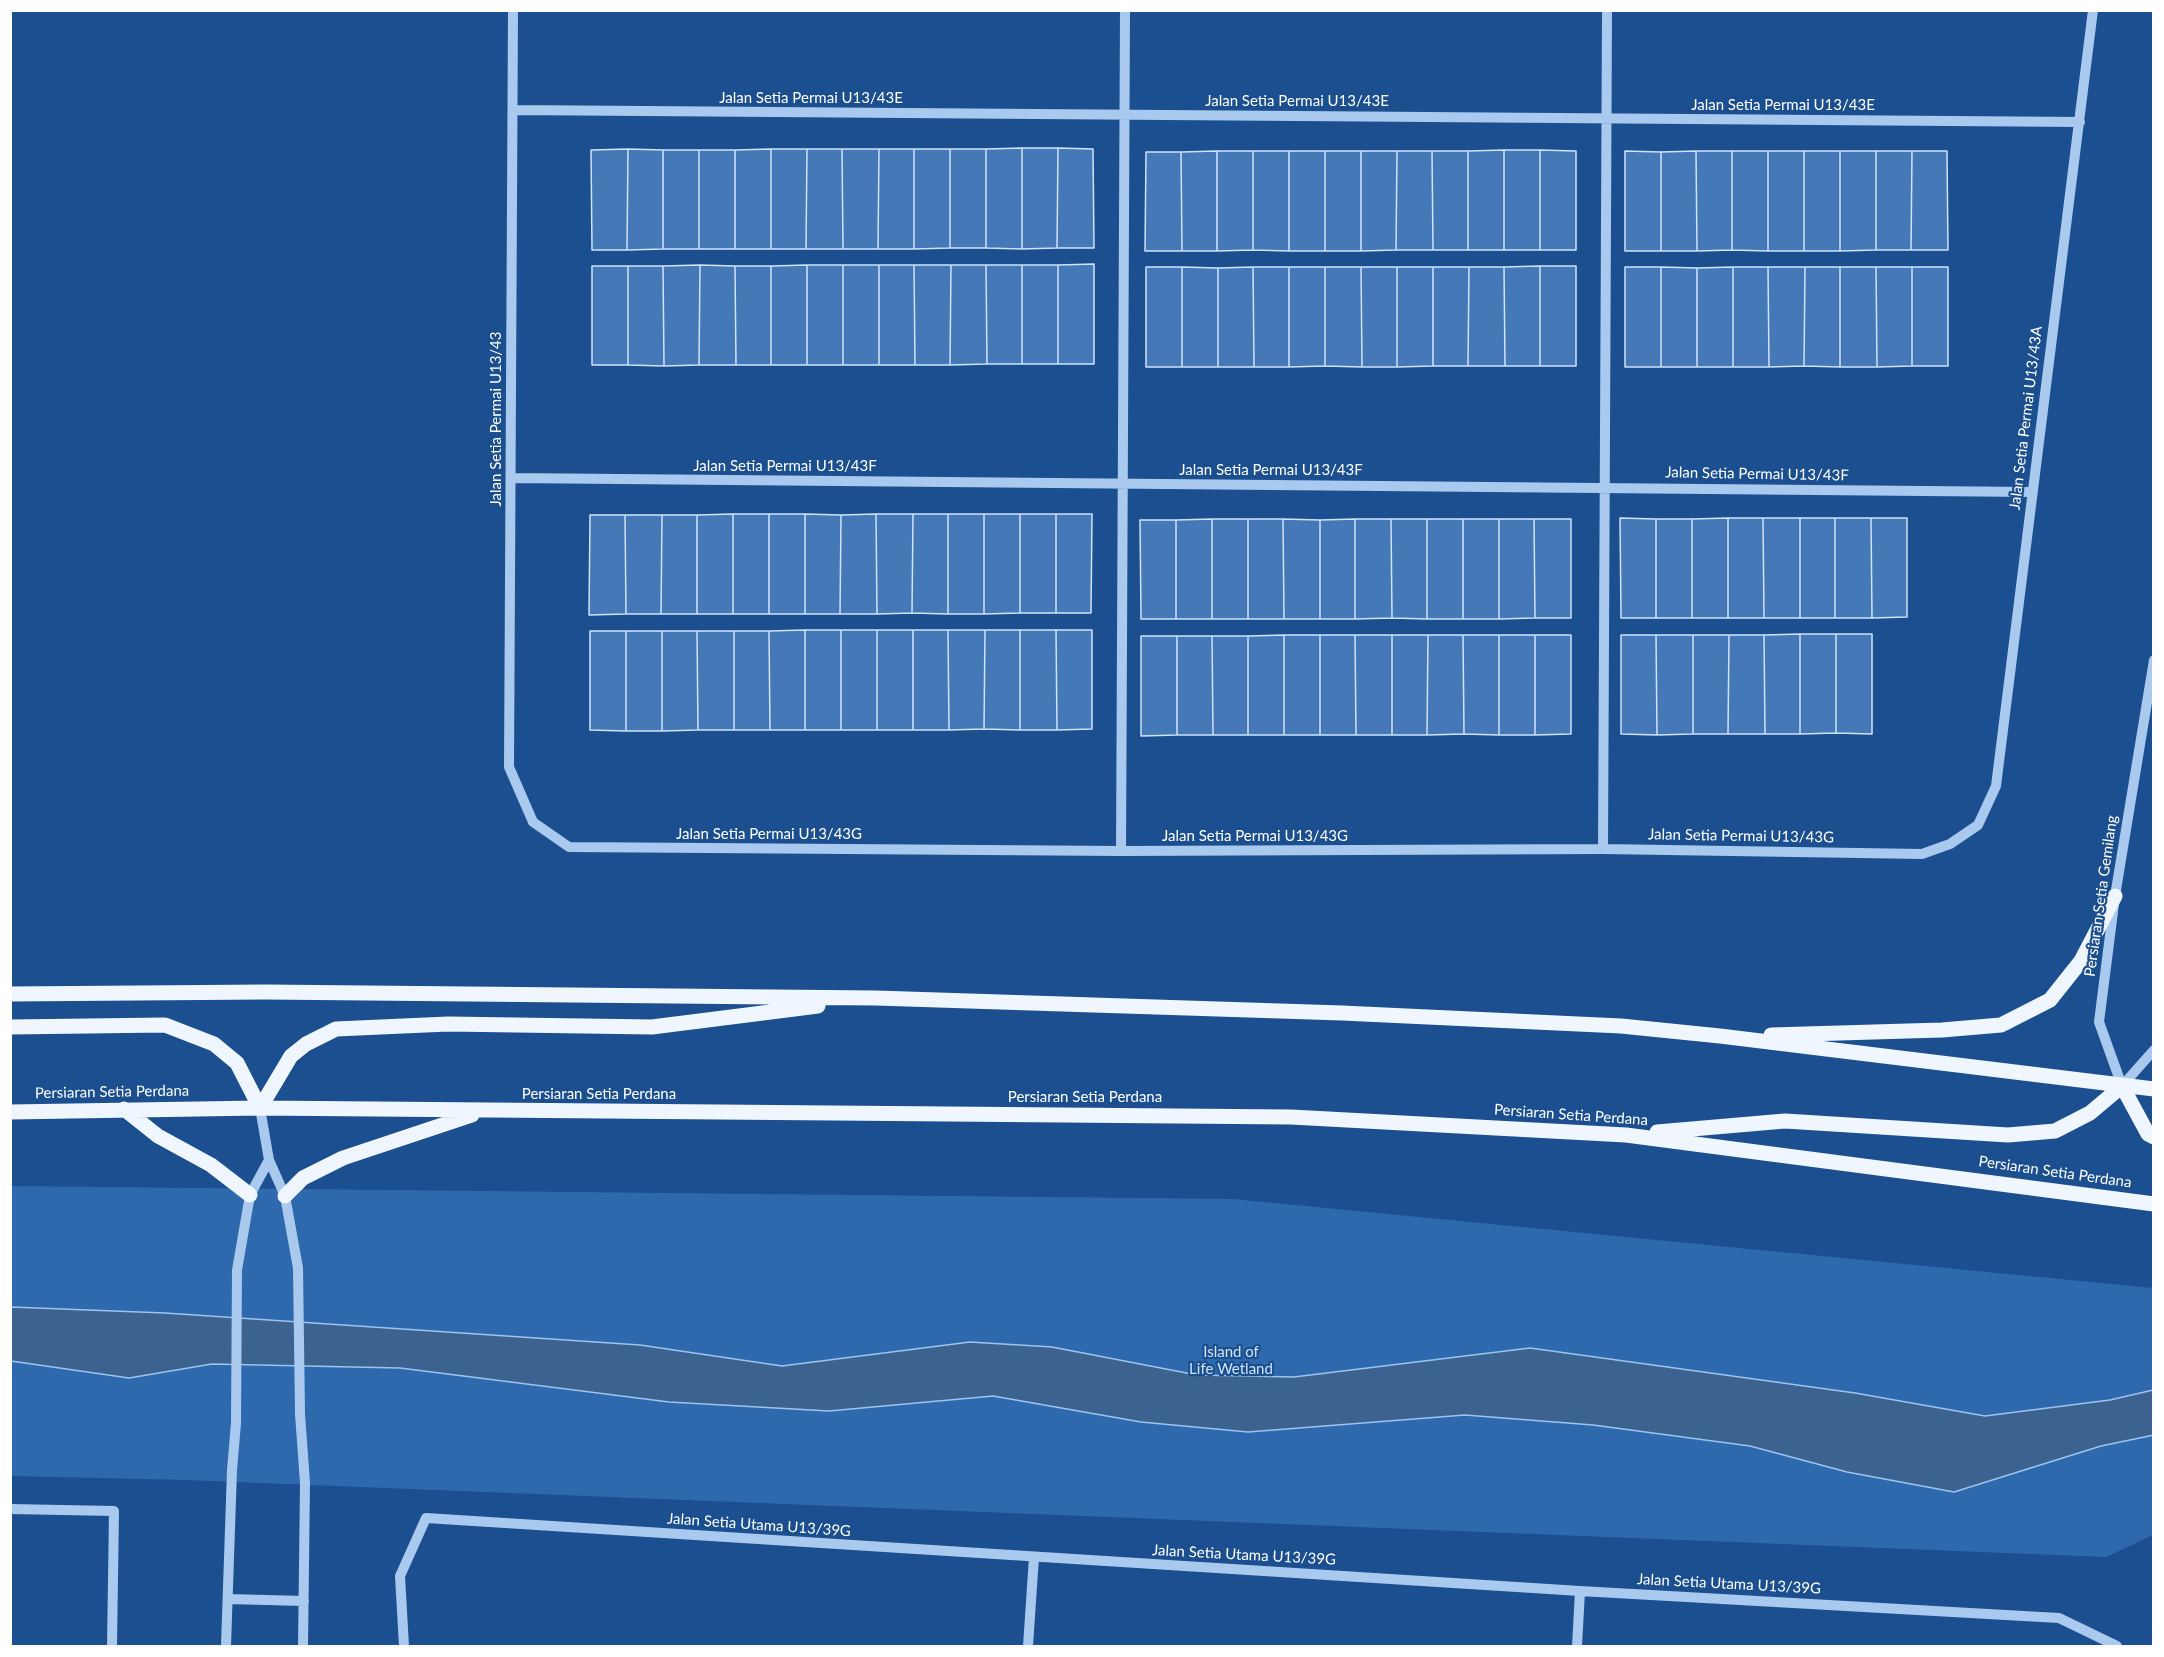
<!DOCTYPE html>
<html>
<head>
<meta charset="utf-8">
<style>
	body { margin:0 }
	#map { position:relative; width:2164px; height:1657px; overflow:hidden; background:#1b4f8f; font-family:Lato,sans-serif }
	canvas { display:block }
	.frame { position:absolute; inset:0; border:12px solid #fff; pointer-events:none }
</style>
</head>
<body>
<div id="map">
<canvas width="2164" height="1657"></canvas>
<div class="frame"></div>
</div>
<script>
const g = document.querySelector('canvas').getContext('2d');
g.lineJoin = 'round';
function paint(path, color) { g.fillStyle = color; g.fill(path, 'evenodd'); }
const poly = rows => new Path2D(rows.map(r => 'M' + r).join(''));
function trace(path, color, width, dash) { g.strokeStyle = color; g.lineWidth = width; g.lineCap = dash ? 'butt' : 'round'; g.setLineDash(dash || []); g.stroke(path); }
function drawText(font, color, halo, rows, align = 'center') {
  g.font = font + ' Lato,sans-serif'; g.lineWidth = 4.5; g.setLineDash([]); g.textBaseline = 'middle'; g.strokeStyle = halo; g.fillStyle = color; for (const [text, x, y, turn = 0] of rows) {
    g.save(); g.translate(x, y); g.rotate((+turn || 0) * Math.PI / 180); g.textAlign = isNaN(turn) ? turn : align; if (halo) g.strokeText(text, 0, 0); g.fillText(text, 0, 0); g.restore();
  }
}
const green = poly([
	[11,1186,1233,1199,2153,1288,2153,1535,2106,1557,186,1480,11,1476]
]);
const water = poly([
	[11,1307,165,1313,640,1345,782,1366,970,1342,1052,1347,1197,1375,1294,1377,1530,1348,1855,1393,1985,1416,2110,1400,2153,1390,2154,1435,2101,1446,1954,1492,1847,1472,1750,1446,1593,1425,1465,1415,1248,1432,1141,1422,993,1396,829,1411,669,1402,400,1368,212,1364,129,1378,11,1361,11,1307]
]);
const building = poly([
	[1022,148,1058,148,1057,248,1022,249,1022,148],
	[1022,148,1022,249,986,248,986,149,1022,148],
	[1058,148,1093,149,1094,248,1057,248,1058,148],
	[628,149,627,250,592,250,591,150,628,149],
	[628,149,663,150,663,249,627,250,628,149],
	[771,149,771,249,735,249,735,150,771,149],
	[771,149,807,149,806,249,771,249,771,149],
	[807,149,842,149,843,249,806,249,807,149],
	[842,149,879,149,878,249,843,249,842,149],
	[879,149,914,149,914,249,878,249,879,149],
	[914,149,950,149,950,248,914,249,914,149],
	[950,149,986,149,986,248,950,248,950,149],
	[663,150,699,150,699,249,663,249,663,150],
	[699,150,735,150,735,249,699,249,699,150],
	[1504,150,1504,250,1468,250,1468,151,1504,150],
	[1504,150,1540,150,1540,250,1504,250,1504,150],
	[1540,150,1576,151,1576,250,1540,250,1540,150],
	[1217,151,1253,151,1253,250,1217,251,1217,151],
	[1217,151,1217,251,1182,251,1181,152,1217,151],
	[1253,151,1289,151,1289,251,1253,250,1253,151],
	[1289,151,1325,151,1325,251,1289,251,1289,151],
	[1325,151,1361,151,1361,251,1325,251,1325,151],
	[1361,151,1397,151,1396,250,1361,251,1361,151],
	[1397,151,1432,151,1433,250,1396,250,1397,151],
	[1432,151,1468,151,1468,250,1433,250,1432,151],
	[1625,151,1661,152,1661,251,1625,251,1625,151],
	[1696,151,1732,151,1732,250,1697,251,1696,151],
	[1696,151,1697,251,1661,251,1661,152,1696,151],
	[1732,151,1768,151,1768,251,1732,250,1732,151],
	[1768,151,1804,151,1804,251,1768,251,1768,151],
	[1804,151,1840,151,1840,251,1804,251,1804,151],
	[1840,151,1876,151,1876,250,1840,251,1840,151],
	[1876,151,1912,151,1911,250,1876,250,1876,151],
	[1912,151,1947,151,1948,250,1911,250,1912,151],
	[1146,152,1181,152,1182,251,1145,251,1146,152],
	[1094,264,1094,364,1058,364,1058,265,1094,264],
	[700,265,699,365,664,366,663,266,700,265],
	[700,265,735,266,736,365,699,365,700,265],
	[807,265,843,265,843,365,807,365,807,265],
	[807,265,807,365,771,365,771,266,807,265],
	[843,265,879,265,879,365,843,365,843,265],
	[879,265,914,265,915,365,879,365,879,265],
	[914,265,951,265,950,365,915,365,914,265],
	[951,265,986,265,987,364,950,365,951,265],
	[986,265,1022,265,1022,364,987,364,986,265],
	[1022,265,1058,265,1058,364,1022,364,1022,265],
	[592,266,628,266,628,365,592,365,592,266],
	[628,266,663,266,664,366,628,365,628,266],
	[735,266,771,266,771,365,736,365,735,266],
	[1540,266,1540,366,1505,366,1504,267,1540,266],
	[1540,266,1576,266,1576,366,1540,366,1540,266],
	[1146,267,1182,267,1182,367,1146,367,1146,267],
	[1182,267,1218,268,1218,367,1182,367,1182,267],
	[1253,267,1254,367,1218,367,1218,268,1253,267],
	[1253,267,1289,267,1289,367,1254,367,1253,267],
	[1289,267,1325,267,1325,366,1289,367,1289,267],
	[1325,267,1361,267,1362,367,1325,366,1325,267],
	[1361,267,1397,267,1397,367,1362,367,1361,267],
	[1397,267,1433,267,1433,366,1397,367,1397,267],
	[1433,267,1469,267,1468,366,1433,366,1433,267],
	[1469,267,1504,267,1505,366,1468,366,1469,267],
	[1625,267,1661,267,1661,367,1625,367,1625,267],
	[1661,267,1697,268,1697,367,1661,367,1661,267],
	[1733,267,1733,367,1697,367,1697,268,1733,267],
	[1733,267,1768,267,1769,367,1733,367,1733,267],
	[1768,267,1805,267,1804,366,1769,367,1768,267],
	[1805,267,1840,267,1840,367,1804,366,1805,267],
	[1840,267,1876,267,1877,367,1840,367,1840,267],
	[1876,267,1912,267,1912,366,1877,367,1876,267],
	[1912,267,1948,267,1948,366,1912,366,1912,267],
	[733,514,733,614,697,614,697,515,733,514],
	[733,514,769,514,769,614,733,614,733,514],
	[769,514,805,514,805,614,769,614,769,514],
	[805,514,841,515,840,614,805,614,805,514],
	[876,514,913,514,912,613,877,614,876,514],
	[876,514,877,614,840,614,841,515,876,514],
	[913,514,948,514,948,614,912,613,913,514],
	[948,514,984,514,984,614,948,614,948,514],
	[984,514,1020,514,1020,613,984,614,984,514],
	[1020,514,1056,514,1056,613,1020,613,1020,514],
	[1056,514,1092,514,1091,613,1056,613,1056,514],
	[590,515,625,515,626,614,589,615,590,515],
	[625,515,662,515,661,614,626,614,625,515],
	[662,515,697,515,697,614,661,614,662,515],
	[1620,518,1656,519,1656,618,1621,618,1620,518],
	[1728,518,1728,618,1692,618,1692,519,1728,518],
	[1728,518,1763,518,1764,618,1728,618,1728,518],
	[1763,518,1800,518,1800,618,1764,618,1763,518],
	[1800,518,1835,518,1835,618,1800,618,1800,518],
	[1835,518,1871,518,1872,618,1835,618,1835,518],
	[1871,518,1907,518,1907,617,1872,618,1871,518],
	[1212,519,1248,519,1248,619,1212,619,1212,519],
	[1212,519,1212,619,1176,619,1176,520,1212,519],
	[1248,519,1283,519,1284,619,1248,619,1248,519],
	[1283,519,1320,520,1320,619,1284,619,1283,519],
	[1355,519,1391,519,1392,618,1355,619,1355,519],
	[1355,519,1355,619,1320,619,1320,520,1355,519],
	[1391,519,1427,519,1427,619,1392,618,1391,519],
	[1427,519,1463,519,1463,619,1427,619,1427,519],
	[1463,519,1499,519,1499,619,1463,619,1463,519],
	[1499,519,1534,519,1535,618,1499,619,1499,519],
	[1534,519,1571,519,1571,618,1535,618,1534,519],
	[1656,519,1692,519,1692,618,1656,618,1656,519],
	[1140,520,1176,520,1176,619,1141,619,1140,520],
	[805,630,841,630,841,730,805,730,805,630],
	[805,630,805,730,770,730,769,631,805,630],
	[841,630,877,630,877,730,841,730,841,630],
	[877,630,913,630,913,730,877,730,877,630],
	[913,630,948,630,949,730,913,730,913,630],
	[948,630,985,630,984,729,949,730,948,630],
	[985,630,1020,630,1020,730,984,729,985,630],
	[1020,630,1056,630,1057,730,1020,730,1020,630],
	[1056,630,1092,630,1092,729,1057,730,1056,630],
	[590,631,626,631,626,731,590,730,590,631],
	[626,631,662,631,662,731,626,731,626,631],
	[662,631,697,631,698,730,662,731,662,631],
	[697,631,734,631,734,730,698,730,697,631],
	[734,631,769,631,770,730,734,730,734,631],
	[1800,634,1800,734,1765,734,1764,635,1800,634],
	[1800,634,1836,634,1836,733,1800,734,1800,634],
	[1836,634,1872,634,1872,734,1836,733,1836,634],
	[1284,635,1284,735,1248,735,1248,636,1284,635],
	[1284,635,1320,635,1320,735,1284,735,1284,635],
	[1320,635,1355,635,1356,735,1320,735,1320,635],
	[1355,635,1392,635,1392,735,1356,735,1355,635],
	[1392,635,1428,635,1427,735,1392,735,1392,635],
	[1428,635,1463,635,1464,734,1427,735,1428,635],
	[1463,635,1499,635,1499,735,1464,734,1463,635],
	[1499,635,1535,635,1535,735,1499,735,1499,635],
	[1535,635,1571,635,1571,734,1535,735,1535,635],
	[1621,635,1656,635,1657,735,1621,734,1621,635],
	[1656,635,1693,635,1693,734,1657,735,1656,635],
	[1693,635,1729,635,1728,734,1693,734,1693,635],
	[1729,635,1764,635,1765,734,1728,734,1729,635],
	[1141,636,1177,636,1177,735,1141,736,1141,636],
	[1177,636,1212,636,1213,735,1177,735,1177,636],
	[1212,636,1248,636,1248,735,1213,735,1212,636]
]);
const minor = poly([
	[513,10,509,767,533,822,569,847,1121,851,1603,849,1922,854,1950,844,1978,825,1996,786,2093,10],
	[513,110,2080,122],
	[511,478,2032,492],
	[2154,660,2115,896,2099,1022,2122,1086,2154,1050],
	[1603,849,1607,10],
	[1121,851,1125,10],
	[260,1108,269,1160,285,1196,298,1268,300,1414,305,1483,303,1646],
	[10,1509,114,1511,112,1646],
	[228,1599,304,1601],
	[226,1646,232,1470,236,1423,237,1270,250,1195,269,1160],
	[404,1646,400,1576,426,1518,1580,1591,2059,1618,2117,1646],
	[1028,1646,1034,1557],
	[1577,1646,1580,1591]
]);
const major = poly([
	[10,994,265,992,876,998,1342,1013,1621,1026,1720,1036,2154,1089],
	[10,1027,165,1025,214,1044,237,1063,260,1108],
	[1771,1035,1942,1030,2001,1025,2050,1000,2081,961,2115,896],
	[2122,1086,2148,1134,2154,1137],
	[260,1108,291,1056,306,1044,336,1029,448,1024,652,1027,818,1006],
	[124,1109,158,1136,211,1165,250,1195],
	[10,1112,260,1108,1291,1117,1626,1135,2154,1204],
	[1657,1132,1785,1121,2008,1135,2055,1131,2090,1113,2122,1086],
	[285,1196,303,1178,343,1158,472,1115]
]);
const streetNames = [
	["Jalan Setia Permai U13/43E",811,98],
	["Jalan Setia Permai U13/43E",1297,101],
	["Jalan Setia Permai U13/43E",1783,105],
	["Jalan Setia Permai U13/43A",2026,418,-83],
	["Jalan Setia Permai U13/43",496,419,-90],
	["Jalan Setia Permai U13/43F",785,466],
	["Jalan Setia Permai U13/43F",1271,470],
	["Jalan Setia Permai U13/43F",1757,474,1],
	["Jalan Setia Permai U13/43G",769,834],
	["Jalan Setia Permai U13/43G",1255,836],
	["Jalan Setia Permai U13/43G",1741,836,1],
	["Persiaran Setia Gemilang",2101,896,-82],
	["Persiaran Setia Perdana",112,1092,-1],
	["Persiaran Setia Perdana",599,1094],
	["Persiaran Setia Perdana",1085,1097],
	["Persiaran Setia Perdana",1571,1115,4],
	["Persiaran Setia Perdana",2055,1172,8],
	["Jalan Setia Utama U13/39G",759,1525,4],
	["Jalan Setia Utama U13/39G",1244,1555,3],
	["Jalan Setia Utama U13/39G",1729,1584,3]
];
const parkNames = [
	["Island of",1231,1352],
	["Life Wetland",1231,1369]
];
paint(green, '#2e69ad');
paint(water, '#3c6290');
trace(water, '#9cc4f0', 1.5);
paint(building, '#4478b7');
trace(building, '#cfe3fa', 1.5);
trace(minor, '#a9c9ee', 10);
trace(major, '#f0f6ff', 15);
drawText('15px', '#fff', '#1b4f8f', streetNames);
drawText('15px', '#cfe3fa', '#1b4f8f', parkNames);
</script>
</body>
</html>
